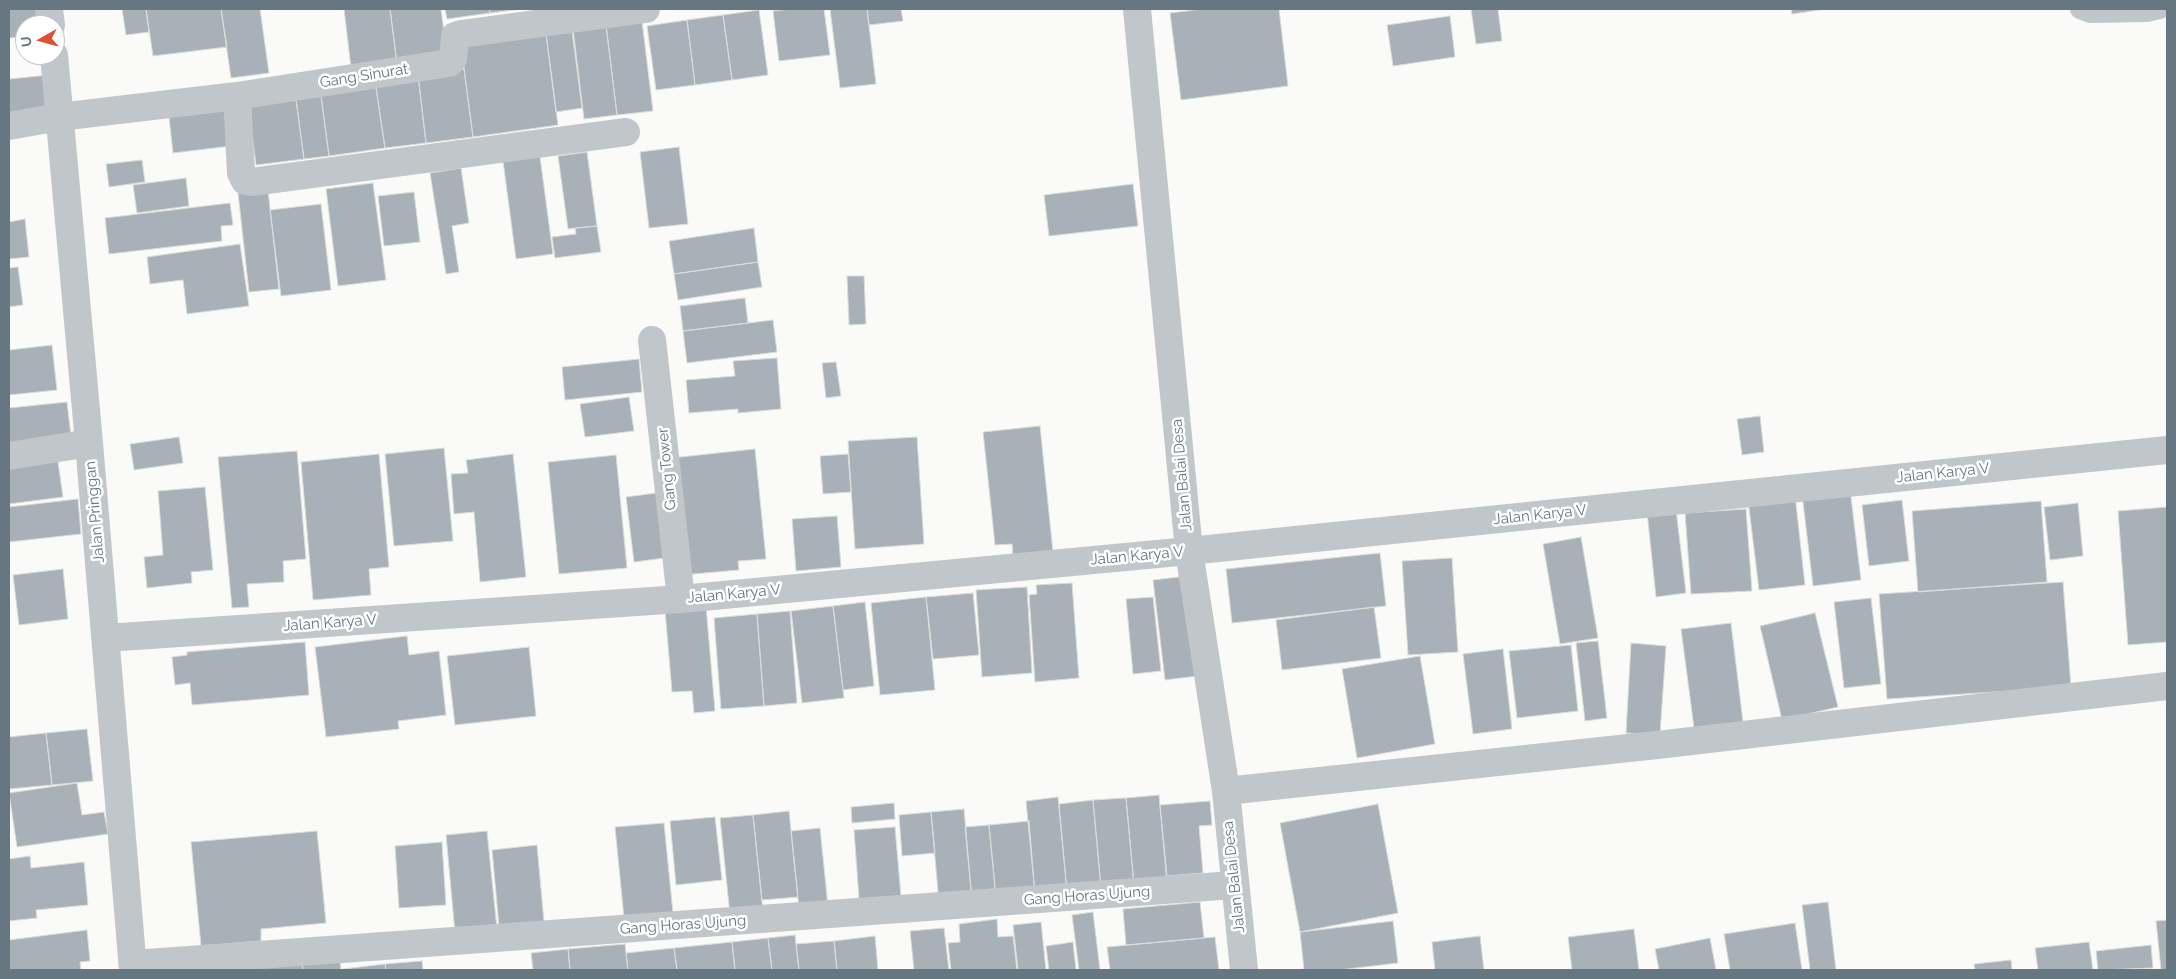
<!DOCTYPE html>
<html>
<head>
<meta charset="utf-8">
<style>
	body { margin:0 }
	#map { position:relative; width:2176px; height:979px; overflow:hidden; background:#fafaf8; font-family:Raleway,sans-serif }
	canvas { display:block }
	.frame { position:absolute; inset:0; border:10px solid #667782; pointer-events:none }
	.north { position:absolute; left:15px; top:15px; width:50px; height:50px; box-sizing:border-box; background:#fff; border:1px solid #c2c9cd; border-radius:50%; rotate:263deg; font-size:14px; font-weight:700; line-height:20px; text-align:center; color:#667782 }
	.north::after { content:''; display:block; margin:auto; width:18px; height:22px; background:#de5133; clip-path:polygon(50% 0,100% 100%,50% 72%,0 100%) }
</style>
</head>
<body>
<div id="map">
<canvas width="2176" height="979"></canvas>
<div class="frame"></div>
<div class="north">U</div>
</div>
<script>
const g = document.querySelector('canvas').getContext('2d');
g.lineJoin = 'round';
function paint(path, color) { g.fillStyle = color; g.fill(path, 'evenodd'); }
const poly = rows => new Path2D(rows.map(r => 'M' + r).join(''));
function trace(path, color, width, dash) { g.strokeStyle = color; g.lineWidth = width; g.lineCap = dash ? 'butt' : 'round'; g.setLineDash(dash || []); g.stroke(path); }
function drawText(font, color, halo, rows, align = 'center') {
  g.font = font + ' Raleway,sans-serif'; g.lineWidth = 5; g.setLineDash([]); g.textBaseline = 'middle'; g.strokeStyle = halo; g.fillStyle = color; for (const [text, x, y, turn = 0] of rows) {
    g.save(); g.translate(x, y); g.rotate((+turn || 0) * Math.PI / 180); g.textAlign = isNaN(turn) ? turn : align; if (halo) g.strokeText(text, 0, 0); g.fillText(text, 0, 0); g.restore();
  }
}
const building = poly([
	[9,9,44,9,45,25,25,25,25,37,9,38,9,9],
	[122,9,146,9,149,32,126,35,122,9],
	[146,9,221,9,227,47,153,56,146,9],
	[221,9,260,9,269,73,231,78,221,9],
	[344,9,390,9,397,63,351,68,344,9],
	[390,9,441,9,447,56,397,63,390,9],
	[445,9,489,9,490,13,447,19,445,9],
	[489,9,522,9,490,13,489,9],
	[790,9,824,9,830,55,779,61,773,11,790,9],
	[830,9,867,9,876,84,840,88,830,9],
	[867,9,901,9,903,21,869,25,867,9],
	[1202,9,1279,9,1288,86,1181,100,1170,13,1202,9],
	[1471,9,1498,9,1502,41,1476,44,1471,9],
	[1791,9,1826,9,1792,14,1791,9],
	[759,10,768,75,732,80,723,15,759,10],
	[723,15,732,80,695,85,687,20,723,15],
	[1450,16,1455,57,1393,66,1387,25,1450,16],
	[687,20,695,85,656,90,647,26,687,20],
	[642,21,653,111,617,115,606,25,642,21],
	[571,23,582,108,556,112,545,26,571,23],
	[606,25,617,115,584,119,573,29,606,25],
	[545,26,558,125,473,137,460,38,545,26],
	[464,69,473,137,426,143,418,75,464,69],
	[49,75,53,118,9,123,9,79,49,75],
	[418,75,426,143,385,148,375,81,418,75],
	[375,81,385,148,329,156,320,88,375,81],
	[320,88,329,156,304,159,295,92,320,88],
	[295,92,304,159,256,165,247,97,295,92],
	[227,109,231,146,173,153,169,117,227,109],
	[679,147,688,224,649,228,640,152,679,147],
	[587,152,597,226,568,229,558,156,587,152],
	[540,157,553,254,516,259,503,161,540,157],
	[142,160,145,182,109,187,106,164,142,160],
	[461,168,469,223,452,226,459,272,446,274,430,173,461,168],
	[186,178,189,206,137,213,133,185,186,178],
	[373,183,386,280,338,286,326,189,373,183],
	[1133,184,1138,226,1049,236,1044,195,1133,184],
	[268,190,279,289,249,292,238,193,268,190],
	[414,192,420,242,384,246,378,196,414,192],
	[230,203,233,225,221,226,222,241,109,254,105,218,230,203],
	[321,204,331,290,281,296,270,210,321,204],
	[25,219,29,257,9,259,9,222,25,219],
	[597,226,601,252,555,258,552,237,576,234,575,228,597,226],
	[754,228,758,262,674,274,669,241,754,228],
	[240,244,249,306,187,314,183,280,150,284,147,257,240,244],
	[758,262,762,287,678,300,674,274,758,262],
	[18,267,23,305,9,307,9,268,18,267],
	[847,276,864,276,866,324,849,325,847,276],
	[745,298,748,323,683,331,680,306,745,298],
	[773,320,777,352,687,363,683,331,773,320],
	[52,345,57,390,9,395,9,350,52,345],
	[777,358,781,409,738,413,738,409,689,413,686,380,735,376,733,361,777,358],
	[639,359,642,392,565,400,562,367,639,359],
	[836,362,841,396,826,398,822,363,836,362],
	[629,397,634,431,585,437,580,404,629,397],
	[67,402,72,444,9,450,9,408,67,402],
	[1760,416,1764,452,1742,455,1737,419,1760,416],
	[1040,426,1053,552,1013,556,1012,544,995,545,983,432,1040,426],
	[179,437,183,463,134,470,130,444,179,437],
	[917,437,924,544,855,549,848,441,917,437],
	[444,448,453,541,394,546,385,454,444,448],
	[755,449,766,559,738,561,739,570,682,575,671,458,755,449],
	[297,451,306,559,283,561,284,582,247,584,249,607,232,608,218,457,297,451],
	[379,454,389,567,369,569,371,595,313,600,301,462,379,454],
	[513,454,526,577,480,582,474,512,454,514,451,474,468,473,466,460,513,454],
	[848,454,851,492,823,494,820,456,848,454],
	[57,455,63,497,9,504,9,462,57,455],
	[616,455,627,568,559,574,548,462,616,455],
	[205,487,213,570,191,572,192,583,147,588,144,557,163,555,158,491,205,487],
	[1850,489,1861,580,1813,586,1802,494,1850,489],
	[664,492,672,557,634,562,626,497,664,492],
	[1795,495,1805,585,1759,590,1748,500,1795,495],
	[78,499,81,534,9,542,9,507,78,499],
	[1902,500,1909,561,1869,566,1862,505,1902,500],
	[2041,501,2047,582,1918,592,1912,511,2041,501],
	[2078,503,2083,556,2050,560,2044,507,2078,503],
	[2167,507,2167,642,2128,645,2118,511,2167,507],
	[1676,509,1686,593,1656,597,1647,512,1676,509],
	[1746,509,1752,591,1691,594,1685,513,1746,509],
	[837,516,841,567,796,571,792,519,837,516],
	[1581,537,1598,638,1560,644,1543,544,1581,537],
	[1380,553,1386,606,1232,623,1226,569,1380,553],
	[1452,558,1458,652,1408,655,1402,561,1452,558],
	[63,569,68,619,19,625,13,575,63,569],
	[1187,576,1198,676,1165,680,1153,580,1187,576],
	[2063,582,2071,687,1887,699,1879,594,2063,582],
	[1072,583,1079,678,1035,682,1029,595,1037,594,1036,585,1072,583],
	[1027,587,1032,673,982,677,976,590,1027,587],
	[973,593,979,655,933,659,926,597,973,593],
	[926,597,935,690,880,695,871,603,926,597],
	[1153,597,1161,671,1133,674,1126,599,1153,597],
	[1871,598,1881,684,1844,688,1834,602,1871,598],
	[865,602,874,686,843,690,833,606,865,602],
	[706,606,715,711,694,713,692,691,672,692,665,610,706,606],
	[833,606,844,698,802,703,791,611,833,606],
	[1374,607,1381,658,1282,670,1276,620,1374,607],
	[790,611,797,703,764,706,757,614,790,611],
	[1815,613,1838,707,1782,720,1760,626,1815,613],
	[757,614,764,706,721,709,714,618,757,614],
	[1731,623,1743,722,1694,728,1681,629,1731,623],
	[407,636,409,655,439,651,446,715,398,721,399,729,326,737,315,647,407,636],
	[1598,641,1607,718,1585,721,1576,643,1598,641],
	[305,642,309,695,192,705,190,683,175,685,172,657,187,655,187,652,305,642],
	[1631,643,1666,646,1660,735,1626,733,1631,643],
	[1571,645,1578,711,1517,718,1509,651,1571,645],
	[529,647,536,716,455,725,447,656,529,647],
	[1503,649,1512,729,1473,734,1463,654,1503,649],
	[1420,656,1435,744,1357,758,1342,669,1420,656],
	[87,729,93,781,52,785,46,733,87,729],
	[46,733,52,785,9,789,9,737,46,733],
	[77,783,82,815,104,812,108,834,17,847,9,793,77,783],
	[1159,795,1167,883,1134,885,1126,798,1159,795],
	[1058,797,1067,892,1035,894,1026,801,1058,797],
	[1126,798,1134,885,1101,888,1093,800,1126,798],
	[1093,800,1101,888,1067,892,1059,804,1093,800],
	[1210,801,1212,825,1199,826,1203,873,1167,876,1160,805,1210,801],
	[894,803,895,819,852,823,851,807,894,803],
	[1378,804,1398,913,1300,932,1280,823,1378,804],
	[964,809,972,900,939,903,931,812,964,809],
	[789,811,798,897,762,900,753,815,789,811],
	[931,812,935,853,902,856,899,815,931,812],
	[753,815,763,912,730,915,720,818,753,815],
	[715,817,722,880,676,885,670,821,715,817],
	[1029,821,1035,894,996,898,989,825,1029,821],
	[664,823,674,923,625,928,615,827,664,823],
	[989,825,996,898,972,900,965,827,989,825],
	[895,827,902,908,860,912,854,830,895,827],
	[820,828,828,906,799,909,791,831,820,828],
	[317,831,326,923,261,929,261,941,201,946,191,842,317,831],
	[487,831,497,929,455,933,446,835,487,831],
	[442,842,446,905,399,908,395,846,442,842],
	[537,845,545,933,500,937,492,850,537,845],
	[30,856,31,868,84,862,88,905,36,910,37,918,9,921,9,859,30,856],
	[1200,902,1204,938,1126,945,1123,909,1200,902],
	[1828,902,1836,970,1810,970,1802,905,1828,902],
	[1093,912,1100,970,1079,970,1072,915,1093,912],
	[997,919,998,937,1013,936,1017,970,951,970,948,943,960,942,959,924,997,919],
	[2167,920,2167,970,2161,970,2156,921,2167,920],
	[1393,921,1398,963,1339,970,1304,970,1300,932,1393,921],
	[1041,922,1046,970,1018,970,1013,925,1041,922],
	[1795,923,1802,970,1730,970,1724,934,1795,923],
	[944,928,949,970,914,970,910,931,944,928],
	[1634,929,1639,970,1572,970,1568,937,1634,929],
	[87,930,90,961,80,962,81,970,9,970,9,940,87,930],
	[795,935,799,970,772,970,768,938,795,935],
	[875,936,878,970,837,970,834,941,875,936],
	[1480,936,1484,970,1435,970,1432,942,1480,936],
	[1215,937,1219,970,1110,970,1107,947,1215,937],
	[768,938,772,970,735,970,732,942,768,938],
	[1710,938,1716,970,1659,970,1655,949,1710,938],
	[834,941,837,970,799,970,796,944,834,941],
	[732,942,735,970,677,970,674,948,732,942],
	[1073,942,1076,970,1049,970,1046,946,1073,942],
	[2089,942,2093,970,2038,970,2035,948,2089,942],
	[625,944,628,970,570,970,568,949,625,944],
	[2151,945,2153,968,2098,970,2096,951,2151,945],
	[674,948,677,970,628,970,626,953,674,948],
	[568,949,570,970,533,970,531,953,568,949],
	[340,960,341,970,303,970,302,963,340,960],
	[2011,960,2012,970,1975,970,1974,964,2011,960],
	[422,961,423,970,386,970,385,964,422,961],
	[302,963,303,970,232,970,302,963],
	[385,964,386,970,344,970,343,969,385,964]
]);
const service = poly([
	[2080,9,2090,13,2147,12,2160,9]
]);
const minor = poly([
	[49,9,51,25],
	[1137,9,1189,551,1226,791,1244,970],
	[54,55,89,443,133,970],
	[237,96,241,173,245,181,252,182,626,132],
	[9,126,59,117,237,96,449,63,453,59,455,36,461,34,646,9],
	[652,340,681,599],
	[9,456,89,443],
	[106,638,681,599,1189,551,2167,450],
	[1226,791,1657,745,2167,686],
	[133,964,1234,885]
]);
const streetNames = [
	["Gang Sinurat",364,76,-9],
	["Gang Tower",667,469,-96],
	["Jalan Karya V",1943,473,-6],
	["Jalan Balai Desa",1182,475,-95],
	["Jalan Pringgan",95,512,-95],
	["Jalan Karya V",1540,515,-6],
	["Jalan Karya V",1137,556,-5],
	["Jalan Karya V",734,594,-5],
	["Jalan Karya V",330,623,-4],
	["Jalan Balai Desa",1234,877,-96],
	["Gang Horas Ujung",1087,896,-4],
	["Gang Horas Ujung",683,925,-4]
];
paint(building, '#a8b1b7');
trace(building, '#dcdcda', 1);
trace(service, '#c1c6ca', 20);
trace(minor, '#c1c6ca', 28);
drawText('15px', '#667782', '#fff', streetNames);
</script>
</body>
</html>
